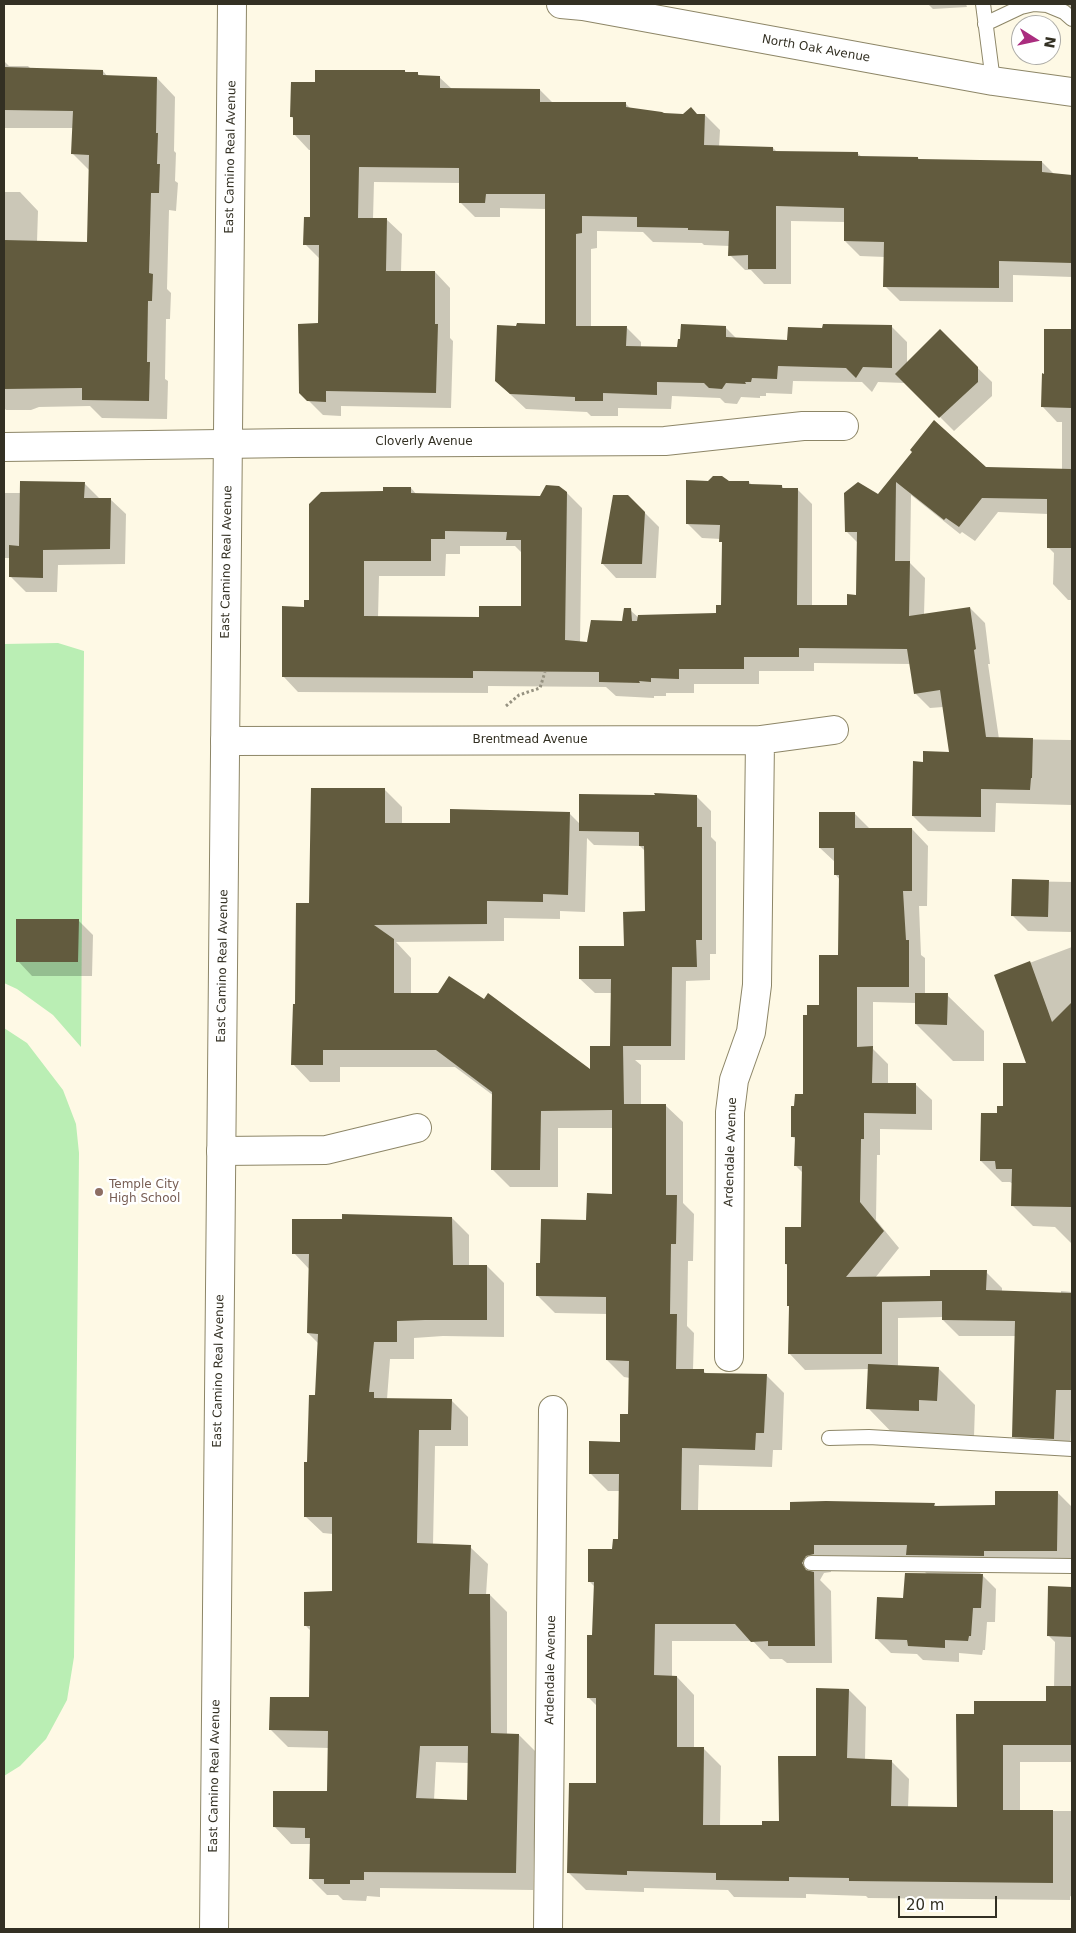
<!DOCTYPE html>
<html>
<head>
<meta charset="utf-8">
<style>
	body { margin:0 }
	#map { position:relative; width:1076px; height:1933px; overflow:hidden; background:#fef9e5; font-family:"DejaVu Sans",sans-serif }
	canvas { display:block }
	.frame { position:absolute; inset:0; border:5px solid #333023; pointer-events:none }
	.north { position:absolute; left:1011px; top:15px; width:50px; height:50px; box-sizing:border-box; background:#fff; border:1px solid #adaca7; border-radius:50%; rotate:100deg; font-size:14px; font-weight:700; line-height:20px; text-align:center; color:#333023 }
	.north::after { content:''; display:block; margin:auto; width:18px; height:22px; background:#aa2d7f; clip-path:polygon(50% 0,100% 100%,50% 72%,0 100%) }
	.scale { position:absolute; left:898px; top:1896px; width:99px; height:22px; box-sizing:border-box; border:2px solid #333023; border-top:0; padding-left:6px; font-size:15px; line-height:18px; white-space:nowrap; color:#333023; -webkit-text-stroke:4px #fff; paint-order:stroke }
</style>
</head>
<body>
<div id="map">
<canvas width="1076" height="1933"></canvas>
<div class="frame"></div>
<div class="north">N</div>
<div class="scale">20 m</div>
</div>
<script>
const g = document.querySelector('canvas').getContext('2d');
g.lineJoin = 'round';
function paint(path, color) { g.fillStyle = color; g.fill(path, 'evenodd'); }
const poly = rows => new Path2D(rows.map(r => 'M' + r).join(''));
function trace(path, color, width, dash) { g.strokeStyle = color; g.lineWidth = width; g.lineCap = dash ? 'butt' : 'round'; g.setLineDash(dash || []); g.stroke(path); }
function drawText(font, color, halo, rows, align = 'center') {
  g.font = font + ' "DejaVu Sans",sans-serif'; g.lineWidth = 5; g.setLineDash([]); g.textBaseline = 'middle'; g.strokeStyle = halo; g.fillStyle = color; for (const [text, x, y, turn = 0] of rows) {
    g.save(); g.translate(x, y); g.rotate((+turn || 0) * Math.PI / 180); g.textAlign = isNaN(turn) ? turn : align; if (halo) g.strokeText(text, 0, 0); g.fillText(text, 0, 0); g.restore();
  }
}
const green = poly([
	[58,643,84,651,81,1047,53,1015,17,989,4,983,4,644],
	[4,1028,27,1043,63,1090,76,1124,79,1153,74,1657,67,1700,46,1739,20,1766,4,1776]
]);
const shadow = poly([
	[928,4,966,4,967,7,933,9],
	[1059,4,1072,4,1072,11],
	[4,61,9,66,28,66,31,69,103,71,108,77,157,78,175,97,174,151,176,153,175,181,178,183,176,211,169,210,167,289,171,293,170,319,166,319,165,379,168,381,167,419,102,418,90,406,39,407,31,410,6,410,4,408,4,192,20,192,38,211,37,242,88,243,90,171,72,153,73,128,4,128],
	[405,71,407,74,418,74,421,77,439,77,452,89,540,90,553,103,626,104,631,109,663,114,705,115,720,130,719,147,773,148,777,152,857,153,862,157,918,158,920,160,1042,162,1054,174,1072,176,1072,277,1013,275,1013,302,900,301,885,286,885,257,860,256,845,241,845,222,791,221,791,284,764,284,751,270,745,270,730,255,730,246,704,245,702,243,653,242,643,232,597,231,597,248,591,249,591,327,626,327,641,342,641,348,678,348,725,327,736,338,789,341,824,329,892,327,907,342,907,364,940,331,992,382,992,396,954,431,906,383,878,382,872,392,862,382,793,381,792,394,766,393,766,396,760,396,760,398,741,397,737,404,725,403,720,398,672,396,671,409,618,408,618,416,591,416,587,412,526,409,496,381,517,327,546,325,546,209,500,208,500,217,475,217,460,202,460,183,374,182,373,219,386,219,402,234,401,272,435,272,450,288,450,338,453,341,451,408,341,406,341,416,323,415,300,392,319,325,320,259,305,244,311,218,311,150,309,150,294,134,294,120,291,116,316,83],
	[1046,331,1072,331,1072,600,1068,600,1053,584,1054,553,1048,547,1048,514,998,512,975,541,962,532,960,534,911,495,910,563,925,578,924,615,970,608,985,623,990,664,988,664,999,739,1072,740,1072,805,996,803,995,832,928,831,913,816,924,763,950,753,943,707,930,708,915,693,911,664,814,663,814,671,759,671,759,684,694,684,694,693,666,693,666,696,654,696,654,698,616,696,606,687,488,686,488,693,298,692,283,676,305,608,384,492,411,488,417,495,540,497,567,493,582,508,580,643,588,644,623,622,630,610,639,618,717,614,722,606,723,544,721,539,702,538,687,523,729,482,749,482,752,485,782,486,784,489,797,489,812,504,812,606,849,606,858,596,858,543,846,531,878,496,914,452,986,468,1062,470,1062,422,1057,422,1042,406,1045,375],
	[460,546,515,546,522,553,522,607,481,618,378,618,379,576,445,576,446,554,460,554],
	[84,483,100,499,110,499,126,514,125,564,58,565,57,592,26,592,11,577,11,558,4,558,4,493,21,493],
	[628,496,659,527,656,578,616,578,602,563],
	[384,789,402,807,402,825,451,824,570,814,580,824,696,796,711,811,711,837,716,842,716,954,710,954,710,980,686,981,685,1060,635,1060,641,1065,641,1105,665,1105,683,1122,683,1203,694,1214,693,1261,688,1261,687,1326,694,1333,693,1370,703,1371,707,1374,767,1376,784,1393,782,1450,773,1450,772,1467,699,1465,698,1511,791,1511,934,1504,937,1507,996,1507,1057,1492,1072,1507,1072,1569,1001,1569,1001,1573,980,1573,996,1589,995,1622,987,1622,985,1650,983,1650,982,1655,959,1653,959,1662,923,1660,917,1654,891,1653,876,1638,904,1600,927,1574,915,1562,831,1562,831,1572,824,1573,820,1580,831,1591,832,1663,787,1663,782,1659,770,1659,753,1641,672,1641,672,1677,677,1677,694,1695,694,1748,703,1748,721,1766,720,1826,763,1826,780,1822,817,1758,849,1690,866,1707,865,1760,891,1761,909,1779,908,1808,958,1808,975,1716,1047,1702,1054,1687,1055,1642,1048,1635,1049,1587,1072,1588,1072,1762,1020,1762,1020,1811,1072,1811,1072,1897,1070,1896,1070,1900,868,1898,866,1896,806,1894,806,1898,734,1897,728,1890,644,1888,644,1892,586,1890,568,1872,597,1784,597,1706,589,1698,594,1636,595,1587,589,1581,619,1540,620,1491,608,1491,590,1473,621,1443,629,1415,630,1378,624,1377,607,1360,607,1314,555,1313,537,1295,541,1265,613,1195,613,1128,558,1128,558,1187,510,1187,492,1169,494,1096,455,1067,340,1067,340,1082,310,1082,293,1064,296,1005,311,904],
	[587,838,594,845,640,846,646,852,647,913,625,947,580,979,595,993,612,993,614,1047,591,1072,411,994,411,958,396,942,504,941,504,918,560,919,560,911,585,912],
	[854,813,870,829,912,829,928,846,927,906,919,906,921,955,925,958,925,994,947,995,984,1031,984,1061,953,1061,916,1024,916,1003,873,1002,873,1049,888,1064,888,1084,915,1084,932,1100,932,1130,880,1129,880,1155,877,1155,876,1220,899,1248,875,1278,931,1278,986,1272,1002,1288,1002,1292,1061,1294,1061,1291,1072,1292,1072,1406,1070,1455,1030,1452,1013,1436,1015,1336,959,1336,943,1320,943,1317,898,1318,898,1367,938,1368,975,1405,974,1437,904,1445,868,1408,869,1369,805,1370,789,1353,790,1307,788,1266,786,1264,802,1229,803,1173,796,1166,796,1140,792,1136,796,1107,804,1095,808,1016,821,1006,840,956,840,880,835,874,835,862,820,848],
	[1013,881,1072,882,1072,932,1028,931,1013,916],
	[78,920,93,935,92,976,32,976,18,961],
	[1072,947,1072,1244,1055,1227,1033,1226,1012,1205,1013,1184,1010,1182,1002,1182,981,1161,998,1114,1028,1064,995,976],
	[452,1218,469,1235,469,1266,487,1266,504,1283,504,1337,443,1336,414,1338,414,1359,390,1359,387,1399,451,1400,468,1417,468,1446,435,1446,433,1545,470,1547,488,1564,486,1595,490,1595,507,1612,507,1735,519,1735,536,1752,533,1890,380,1888,380,1897,367,1896,366,1901,343,1900,338,1895,327,1895,310,1878,311,1844,291,1844,274,1826,328,1793,329,1748,288,1747,271,1730,310,1698,311,1631,306,1626,333,1593,333,1534,323,1533,305,1516,308,1463,316,1396,318,1343,308,1333,310,1270,294,1253],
	[436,1762,469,1763,469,1801,434,1800]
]);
const building = poly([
	[4,67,103,70,103,75,157,77,156,133,158,133,157,164,160,164,159,193,151,193,149,273,153,274,152,301,148,301,147,362,150,362,149,401,82,400,82,388,4,389,4,240,87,242,89,155,71,154,73,111,4,110],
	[315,70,405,70,405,72,418,72,418,75,440,76,440,88,540,89,540,102,626,102,626,107,662,112,664,113,683,114,691,107,697,114,705,114,704,145,773,147,773,151,858,152,858,156,918,157,918,159,1042,161,1042,172,1072,175,1072,263,999,261,999,288,883,287,884,242,844,241,844,208,776,206,776,269,748,269,748,255,728,256,729,231,688,230,688,228,637,227,637,217,582,216,582,233,576,234,576,326,627,326,626,346,677,347,678,339,680,339,681,324,726,326,726,337,787,340,788,327,822,328,823,324,892,325,892,368,863,367,856,378,846,368,778,366,777,379,752,378,751,382,745,382,746,384,726,383,722,389,709,388,704,383,657,382,657,395,603,393,603,401,575,401,575,397,510,394,495,381,497,325,516,326,517,323,545,324,545,194,486,194,485,203,459,203,459,168,359,167,358,218,387,218,386,271,435,271,435,324,438,324,436,393,326,391,326,402,307,401,299,393,298,324,318,323,319,245,303,245,304,217,310,217,310,135,293,135,293,117,290,117,291,82,315,82],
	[940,329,978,367,978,382,939,418,895,374],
	[1044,329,1072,329,1072,408,1041,407,1042,373,1044,374],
	[934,420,986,467,1072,469,1072,548,1047,548,1047,499,982,498,959,527,946,518,944,520,896,482,895,561,910,561,909,616,970,607,976,649,974,650,986,737,1033,738,1032,778,1031,778,1030,790,981,789,981,817,912,816,913,761,923,762,923,751,949,752,940,690,914,694,907,649,799,648,799,657,744,657,744,669,679,669,679,679,651,678,651,682,639,681,640,683,599,682,599,672,473,671,473,678,282,677,282,606,304,607,304,600,309,600,309,504,321,492,383,491,383,487,411,487,411,493,540,496,546,485,559,486,567,492,565,640,587,642,591,620,622,621,624,608,631,608,632,621,637,621,638,615,716,613,716,605,721,605,722,542,719,542,720,525,686,524,686,480,708,481,713,476,722,476,729,481,749,481,749,484,782,485,782,488,798,488,797,605,847,605,847,594,856,595,857,532,845,532,844,493,858,482,878,494,912,452,910,450],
	[445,531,507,532,506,540,521,540,521,606,479,606,479,617,364,616,364,561,431,561,431,539,445,539],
	[20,481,85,482,84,498,111,498,110,549,43,550,43,578,9,577,9,545,19,546],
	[613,495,628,495,645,512,642,564,601,564],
	[311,788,385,788,385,823,450,823,450,809,570,812,568,895,543,894,543,902,487,901,487,924,374,925,394,939,394,993,438,993,449,976,484,999,488,993,590,1069,590,1046,623,1046,624,1104,666,1104,666,1195,677,1195,676,1244,671,1244,670,1314,677,1314,676,1369,704,1369,704,1373,767,1374,764,1433,756,1433,755,1450,682,1448,681,1510,790,1510,790,1502,826,1501,935,1503,934,1506,995,1505,995,1491,1058,1491,1057,1551,984,1551,984,1556,906,1555,907,1545,814,1545,814,1554,806,1556,802,1563,806,1570,814,1572,815,1646,768,1646,768,1641,751,1642,735,1624,655,1624,654,1675,677,1676,677,1747,704,1747,703,1825,762,1825,762,1821,779,1821,778,1756,816,1756,816,1688,849,1689,847,1758,892,1760,891,1806,957,1807,956,1714,974,1714,974,1701,1046,1701,1046,1686,1072,1686,1072,1745,1003,1745,1003,1810,1053,1810,1053,1883,849,1881,849,1878,789,1877,789,1881,716,1880,716,1873,627,1871,627,1875,567,1873,569,1783,596,1783,596,1698,587,1698,587,1635,592,1635,594,1582,588,1582,588,1549,612,1549,613,1539,618,1539,619,1474,589,1474,589,1441,620,1442,620,1414,628,1414,629,1361,606,1360,606,1297,536,1296,536,1263,540,1263,541,1219,586,1220,587,1193,612,1194,612,1110,541,1111,540,1170,491,1170,492,1092,436,1050,323,1050,323,1065,291,1065,293,1004,295,1004,296,903,309,903],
	[654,793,697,795,697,827,702,827,702,940,696,940,697,967,672,967,671,1046,610,1046,611,979,579,979,579,946,624,946,623,912,645,911,644,846,639,846,639,832,579,831,579,794,655,795],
	[819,812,855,812,855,828,912,828,912,891,903,891,906,940,909,940,909,987,857,987,857,1047,873,1046,872,1083,916,1083,916,1114,864,1113,864,1139,861,1139,860,1202,884,1231,846,1277,930,1276,930,1270,987,1270,986,1290,1072,1293,1072,1390,1056,1390,1054,1439,1012,1437,1015,1321,942,1320,942,1301,882,1302,882,1354,788,1354,789,1306,787,1306,787,1264,785,1264,785,1227,801,1227,802,1166,794,1166,795,1137,791,1137,791,1106,794,1106,795,1094,803,1094,803,1015,807,1015,807,1005,819,1005,819,955,838,955,839,875,834,875,834,848,819,848],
	[1012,879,1049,880,1048,917,1011,916],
	[16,919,79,919,78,962,16,962],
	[1030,961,1052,1022,1072,1002,1072,1207,1011,1206,1012,1169,996,1169,995,1161,980,1161,981,1113,997,1113,997,1106,1003,1106,1003,1063,1026,1063,994,975],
	[915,993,948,993,947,1025,915,1024],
	[342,1214,452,1217,453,1265,487,1265,487,1320,425,1320,397,1321,397,1342,374,1342,369,1392,374,1392,374,1398,452,1399,451,1430,419,1430,417,1543,471,1545,469,1594,490,1594,491,1733,519,1734,516,1873,364,1872,364,1880,350,1880,350,1884,324,1884,324,1879,309,1879,310,1838,305,1838,305,1828,273,1827,273,1791,327,1791,328,1731,269,1730,270,1697,309,1697,310,1626,304,1626,304,1592,332,1591,332,1517,304,1517,304,1462,307,1462,309,1395,315,1395,318,1334,307,1333,309,1254,292,1254,292,1219,342,1219],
	[420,1746,468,1746,467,1800,416,1798],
	[868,1364,939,1367,937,1401,919,1400,919,1411,866,1409],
	[905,1573,983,1574,981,1608,973,1608,971,1636,969,1636,968,1641,945,1640,945,1648,908,1646,907,1640,875,1639,877,1597,903,1598],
	[1048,1586,1072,1587,1072,1637,1047,1636]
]);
const path = poly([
	[506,706,519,695,540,688,545,672]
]);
const service = poly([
	[983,4,993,81],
	[985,24,1021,7,1034,4,1047,5,1064,12,1072,19],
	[829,1438,869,1437,1072,1449],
	[811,1563,1072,1566]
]);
const minor = poly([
	[4,447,293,443,665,441,803,426,844,426],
	[225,741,760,740,834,730],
	[221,1151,326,1150,417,1128],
	[729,1357,730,1112,734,1080,751,1032,757,985,760,740],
	[548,1929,553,1410]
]);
const tertiary = poly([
	[561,4,583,6,993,81,1072,92],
	[214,1929,232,4]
]);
const markers = [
	[99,1192,5,"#8d6e63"]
];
const streetNames = [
	["North Oak Avenue",816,49,10],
	["East Camino Real Avenue",231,157,-89],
	["Cloverly Avenue",424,442],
	["East Camino Real Avenue",227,562,-89],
	["Brentmead Avenue",530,740],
	["East Camino Real Avenue",223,966,-89],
	["Ardendale Avenue",731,1152,-88],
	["East Camino Real Avenue",219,1371,-89],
	["Ardendale Avenue",551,1670,-89],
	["East Camino Real Avenue",215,1776,-89]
];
const educationNames = [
	["Temple City",109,1185],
	["High School",109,1199]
];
paint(green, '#baeeb4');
paint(shadow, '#0003');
paint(building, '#625b3e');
trace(service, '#8d8667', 16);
trace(minor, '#8d8667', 30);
trace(tertiary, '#8d8667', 30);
trace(path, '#969281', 3, [2.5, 2.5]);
trace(service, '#fff', 14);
trace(minor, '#fff', 28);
trace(tertiary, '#fff', 28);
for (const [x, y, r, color] of markers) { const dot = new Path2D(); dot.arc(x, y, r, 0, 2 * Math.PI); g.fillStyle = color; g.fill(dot); trace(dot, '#fff', 2); }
drawText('12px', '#333023', '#fff', streetNames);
drawText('12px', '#785e54', '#fff', educationNames, 'left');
</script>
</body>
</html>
